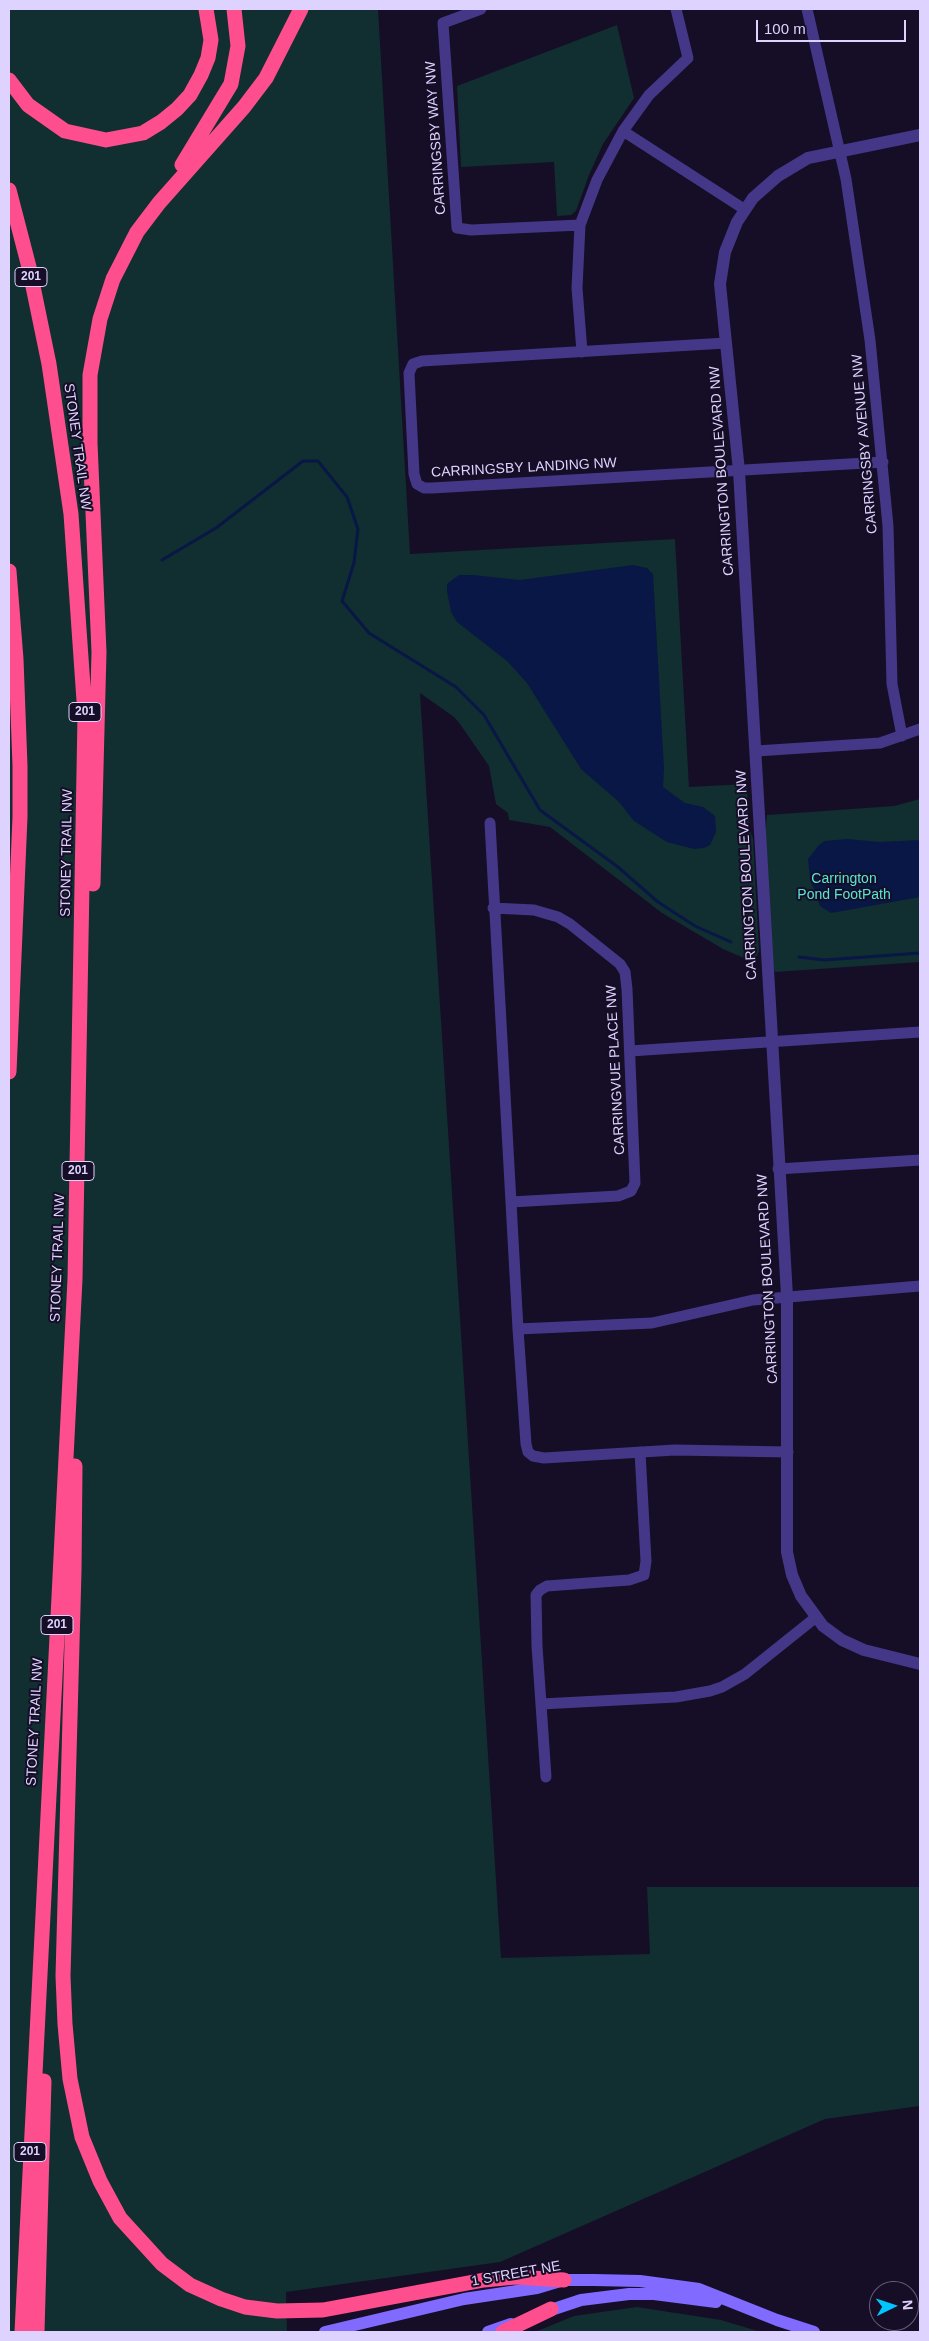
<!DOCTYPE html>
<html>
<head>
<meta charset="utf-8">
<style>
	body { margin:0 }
	#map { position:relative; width:929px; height:2341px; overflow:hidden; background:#150e26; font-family:Arial,sans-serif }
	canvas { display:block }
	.frame { position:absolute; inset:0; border:10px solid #ded3ff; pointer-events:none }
	.north { position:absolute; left:869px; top:2281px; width:50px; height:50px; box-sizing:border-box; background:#150e26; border:1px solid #655d7d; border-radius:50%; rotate:86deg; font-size:14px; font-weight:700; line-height:20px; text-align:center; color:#ded3ff }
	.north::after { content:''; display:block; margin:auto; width:18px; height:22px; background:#00c5fe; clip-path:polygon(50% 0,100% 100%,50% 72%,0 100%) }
	.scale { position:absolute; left:756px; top:20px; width:150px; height:22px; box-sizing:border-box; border:2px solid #ded3ff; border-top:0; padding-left:6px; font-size:15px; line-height:18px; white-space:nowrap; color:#ded3ff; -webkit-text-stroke:4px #150e26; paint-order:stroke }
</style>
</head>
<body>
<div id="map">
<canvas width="929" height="2341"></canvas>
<div class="frame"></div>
<div class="north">N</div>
<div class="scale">100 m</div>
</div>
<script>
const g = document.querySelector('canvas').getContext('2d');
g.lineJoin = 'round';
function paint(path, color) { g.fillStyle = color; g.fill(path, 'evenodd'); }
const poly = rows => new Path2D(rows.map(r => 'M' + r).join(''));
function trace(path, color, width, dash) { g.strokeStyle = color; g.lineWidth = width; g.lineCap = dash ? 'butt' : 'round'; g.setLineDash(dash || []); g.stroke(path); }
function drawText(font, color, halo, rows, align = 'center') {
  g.font = font + ' Arial,sans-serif'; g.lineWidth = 4; g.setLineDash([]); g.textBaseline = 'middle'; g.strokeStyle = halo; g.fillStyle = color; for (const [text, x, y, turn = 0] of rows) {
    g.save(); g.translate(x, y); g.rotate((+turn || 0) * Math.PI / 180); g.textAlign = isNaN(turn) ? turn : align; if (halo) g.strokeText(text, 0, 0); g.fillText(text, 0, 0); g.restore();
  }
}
const green = poly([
	[9,9,378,9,410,554,675,539,689,787,747,784,749,829,753,838,759,951,757,956,754,958,744,958,723,949,662,913,550,827,509,820,508,813,496,804,489,766,460,724,454,717,420,693,501,1958,650,1954,647,1887,920,1887,920,2106,825,2119,500,2262,286,2292,287,2332,9,2332],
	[617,25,634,98,603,144,589,175,576,211,571,215,557,216,554,162,461,167,457,86],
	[920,799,920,962,775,972,772,962,765,837,767,815,894,806],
	[637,2307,721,2320,761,2332,535,2332,574,2316]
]);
const water = poly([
	[633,565,647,568,653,574,664,769,663,787,685,803,703,807,715,816,716,832,710,845,704,848,694,849,667,842,634,821,619,802,581,769,527,683,507,661,457,622,451,612,447,591,447,584,459,575,473,575,520,580],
	[847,839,880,842,920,840,920,897,831,913,820,906,810,879,808,859,819,845,825,841]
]);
const stream = poly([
	[162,560,216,528,303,461,318,461,347,497,358,529,354,563,342,601,369,633,456,687,484,715,540,810,618,867,658,902,695,926,731,942],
	[799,957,824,960,920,953]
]);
const minor = poly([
	[481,9,443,23,457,228,471,230,580,225],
	[807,9,846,179,870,340,888,526,892,684,902,736],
	[623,131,744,209],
	[726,343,422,361,413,364,409,373,414,474,417,484,424,488,432,488,883,462],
	[582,352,577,288,580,225,597,180,623,131,649,95,688,58,676,9],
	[756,751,880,743,920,729],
	[490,823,518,1329,526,1444,528,1452,533,1456,544,1458,675,1450,788,1452],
	[493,908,534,910,558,917,570,924,620,964,625,972,627,989,635,1183,631,1191,618,1196,511,1202],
	[630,1051,920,1032],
	[778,1169,920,1160],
	[518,1329,652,1323,753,1300,920,1286],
	[541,1704,676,1697,710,1691,722,1687,745,1674,815,1618],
	[546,1777,537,1646,536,1595,540,1590,547,1586,629,1580,644,1575,646,1561,640,1452]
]);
const tertiary = poly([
	[920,135,808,158,778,176,753,198,737,222,725,252,720,284,739,471,787,1296,787,1552,792,1575,801,1596,823,1626,842,1640,864,1650,920,1664]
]);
const secondary = poly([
	[542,2313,581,2300,629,2294,654,2294,716,2302],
	[325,2332,464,2299,537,2288,564,2280,594,2280,640,2281,699,2289,777,2320,814,2332],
	[488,2332,511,2324]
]);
const motorway = poly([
	[9,80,28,105,65,131,106,140,143,133,161,122,177,109,190,95,201,75,208,58,211,40,206,9],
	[182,165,231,84,238,46,234,9],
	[9,190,29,267,49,364,71,514,85,715,75,1279,22,2332],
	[9,571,16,659,20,766,20,817,9,1072],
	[93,884,99,652,90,443,90,375,100,319,113,279,137,232,159,203,244,107,266,78,301,9],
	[75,1466,74,1571,63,1976,65,2024,70,2079,82,2137,100,2181,120,2218,162,2264,190,2285,221,2299,245,2307,277,2311,323,2310,484,2280,515,2277,564,2280],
	[37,2332,44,2081],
	[503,2332,551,2309]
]);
const shields = [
	[31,277,32],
	[85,712,32],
	[78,1171,32],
	[57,1625,32],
	[30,2152,32]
];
const shieldNames = [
	["201",31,277],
	["201",85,712],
	["201",78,1171],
	["201",57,1625],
	["201",30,2152]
];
const streetNames = [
	["CARRINGSBY WAY NW",436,138,-94],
	["CARRINGSBY AVENUE NW",865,444,-95],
	["STONEY TRAIL NW",77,447,82],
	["CARRINGSBY LANDING NW",524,468,-3],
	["CARRINGTON BOULEVARD NW",722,471,-94],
	["STONEY TRAIL NW",67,853,-89],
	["CARRINGTON BOULEVARD NW",747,875,-93],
	["CARRINGVUE PLACE NW",616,1070,-93],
	["STONEY TRAIL NW",58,1258,-88],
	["CARRINGTON BOULEVARD NW",768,1279,-93],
	["STONEY TRAIL NW",35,1722,-87],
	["1 STREET NE",516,2274,-10]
];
const parkNames = [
	["Carrington",844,879],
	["Pond FootPath",844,895]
];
paint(green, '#112e30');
paint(water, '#081745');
trace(stream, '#081745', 3);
trace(minor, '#443787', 11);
trace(tertiary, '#443787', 12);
trace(secondary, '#806aff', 12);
trace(motorway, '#ff4e8d', 15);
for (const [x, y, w] of shields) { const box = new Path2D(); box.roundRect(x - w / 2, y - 9.5, w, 19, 4); g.fillStyle = '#150e26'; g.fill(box); trace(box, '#ded3ff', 1); }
drawText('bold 12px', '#ded3ff', null, shieldNames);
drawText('14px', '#ded3ff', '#150e26', streetNames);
drawText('14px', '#59e5d3', '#150e26', parkNames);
</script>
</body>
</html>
